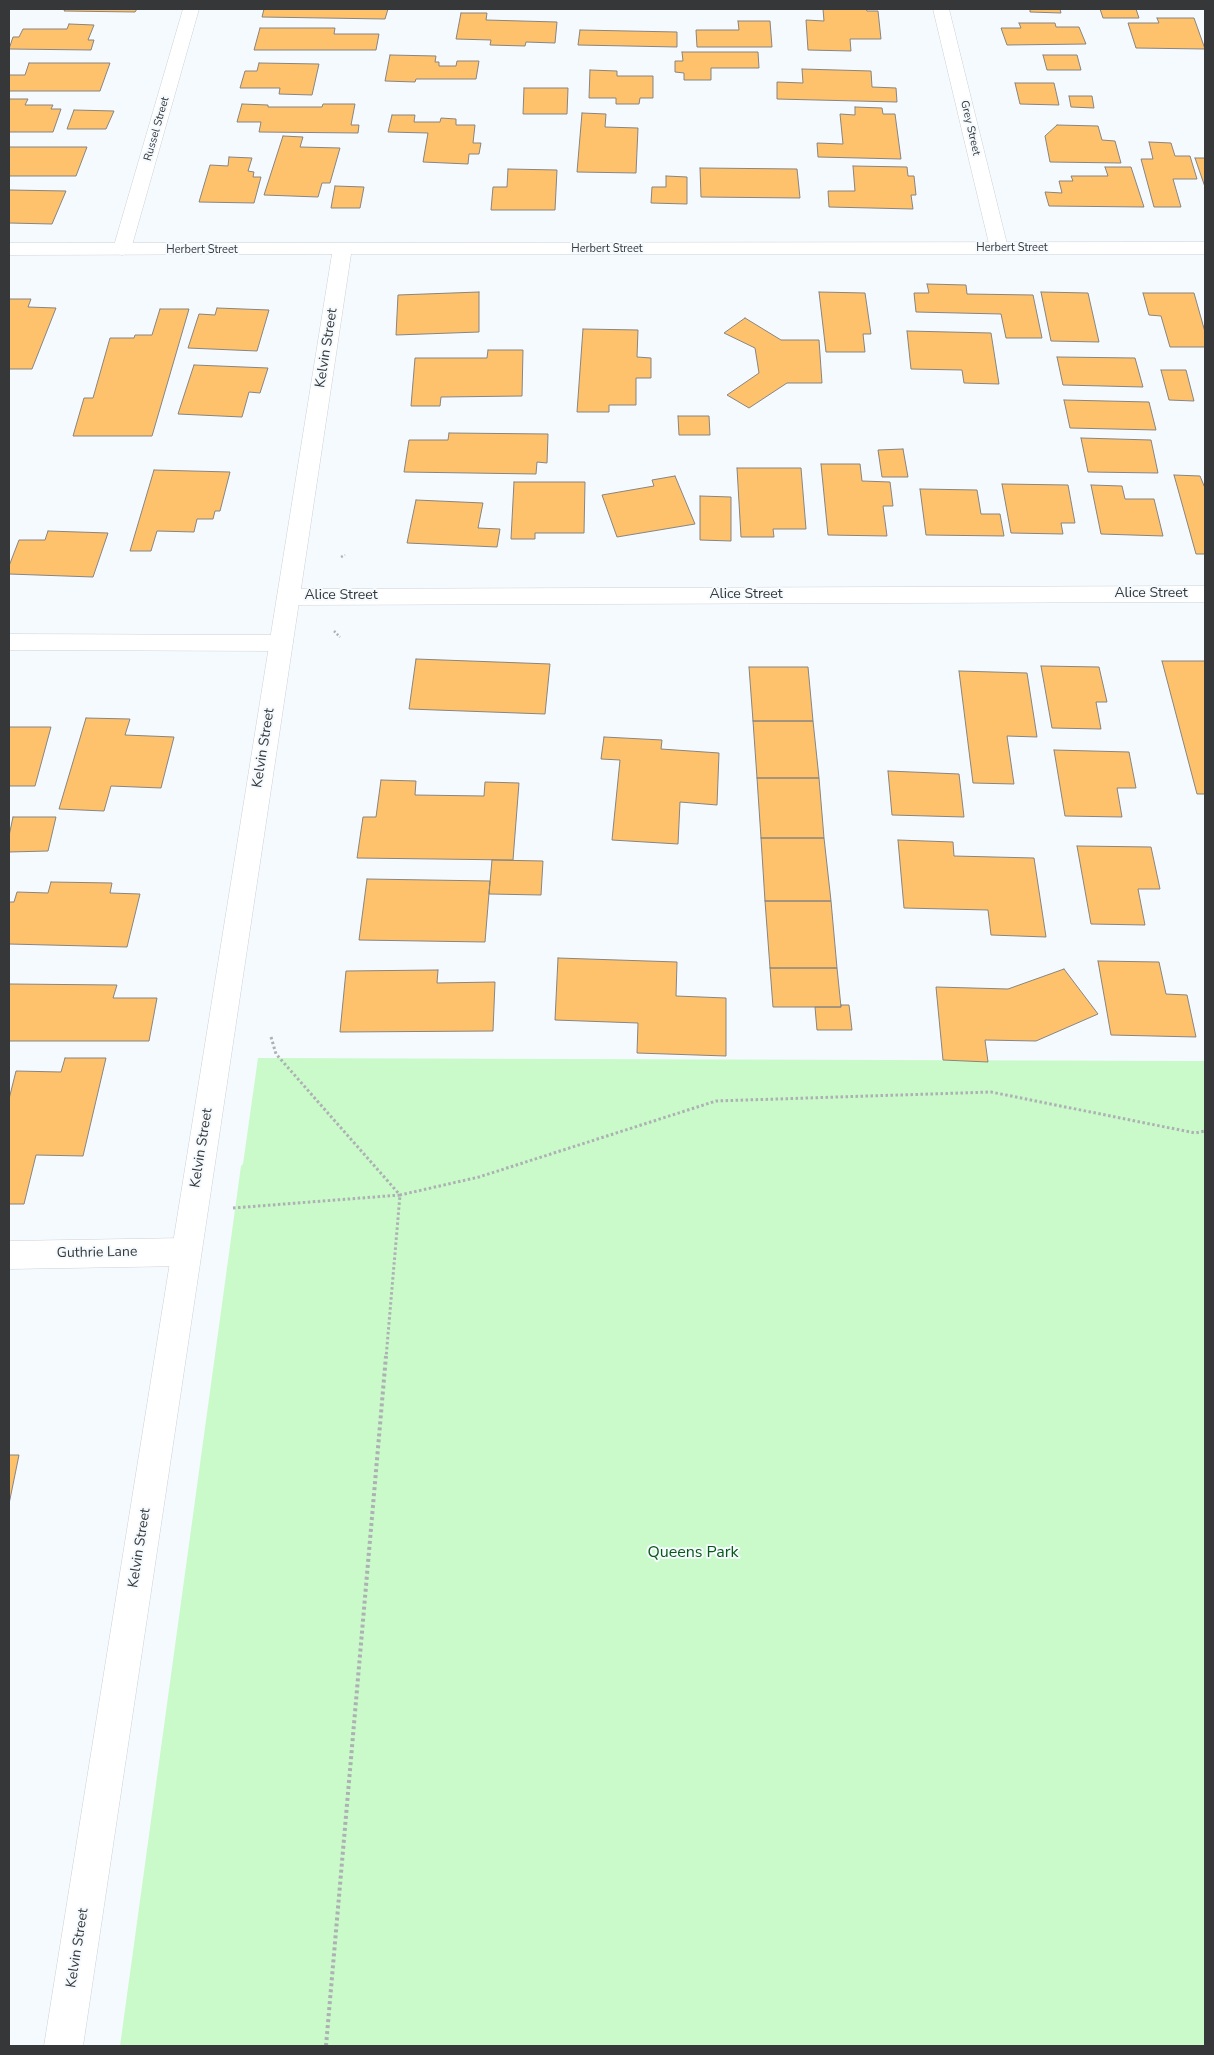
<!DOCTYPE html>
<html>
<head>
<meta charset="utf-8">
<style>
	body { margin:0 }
	#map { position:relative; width:1214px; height:2055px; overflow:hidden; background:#f5fafe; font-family:"Nunito Sans",sans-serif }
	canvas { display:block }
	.frame { position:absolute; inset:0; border:10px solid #353739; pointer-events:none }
</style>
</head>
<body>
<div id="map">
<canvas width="1214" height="2055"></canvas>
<div class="frame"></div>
</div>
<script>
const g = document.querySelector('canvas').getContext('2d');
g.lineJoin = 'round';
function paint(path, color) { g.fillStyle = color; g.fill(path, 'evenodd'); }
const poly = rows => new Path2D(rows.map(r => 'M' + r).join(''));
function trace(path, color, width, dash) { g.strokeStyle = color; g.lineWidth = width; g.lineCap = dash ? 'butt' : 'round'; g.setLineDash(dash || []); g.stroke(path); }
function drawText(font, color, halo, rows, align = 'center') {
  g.font = font + ' "Nunito Sans",sans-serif'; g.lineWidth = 4; g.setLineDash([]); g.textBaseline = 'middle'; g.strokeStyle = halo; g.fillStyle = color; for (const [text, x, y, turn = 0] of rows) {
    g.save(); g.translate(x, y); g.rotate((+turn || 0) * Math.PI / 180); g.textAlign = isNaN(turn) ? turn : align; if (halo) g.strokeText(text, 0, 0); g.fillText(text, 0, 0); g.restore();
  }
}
const green = poly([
	[258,1058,1205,1061,1205,2046,120,2046,241,1166,243,1164]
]);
const building = poly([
	[65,9,137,9,135,12,64,11,65,9],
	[264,9,388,9,385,19,262,17,264,9],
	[823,9,866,9,867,11,878,11,881,39,850,39,851,51,808,50,806,20,824,21,823,9],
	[1030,9,1060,9,1061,13,1030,12,1030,9],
	[1100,9,1136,9,1139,18,1103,18,1100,9],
	[461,13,487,13,486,20,557,22,555,43,526,42,525,46,490,45,491,40,456,39,461,13],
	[1157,18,1194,18,1205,49,1136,48,1128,23,1159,23,1157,18],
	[738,21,770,21,772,47,697,47,696,30,739,30,738,21],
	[1019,23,1055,23,1056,27,1079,27,1086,44,1007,45,1001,28,1021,28,1019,23],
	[69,24,94,25,88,40,94,40,91,50,9,49,13,37,19,37,23,29,67,29,69,24],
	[260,28,335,28,334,34,379,34,376,50,254,50,260,28],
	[580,30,677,32,677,47,578,45,580,30],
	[682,52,758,52,759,68,711,68,711,80,684,80,684,73,675,72,675,61,683,61,682,52],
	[390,55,436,56,435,62,439,62,439,66,456,66,457,61,479,61,476,79,416,79,415,82,385,81,390,55],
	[1043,55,1077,55,1081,70,1047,70,1043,55],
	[29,63,110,63,100,91,9,91,9,75,25,75,29,63],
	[259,63,319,64,312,95,279,94,280,88,240,88,245,71,257,71,259,63],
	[802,69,871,71,872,87,896,88,897,102,777,99,777,82,803,83,802,69],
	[590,70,617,71,617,76,653,76,653,98,640,98,639,104,616,104,616,98,589,98,590,70],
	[1015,83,1054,83,1059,105,1020,104,1015,83],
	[524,88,568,88,567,114,523,114,524,88],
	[1069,96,1092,96,1094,108,1071,107,1069,96],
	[9,99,28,99,25,105,53,105,51,109,61,109,53,132,9,132,9,99],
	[242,104,268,105,268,107,322,107,323,104,355,104,351,125,359,125,358,133,259,132,261,122,237,122,242,104],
	[855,107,882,108,883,114,895,114,901,159,818,157,817,143,843,144,840,114,855,115,855,107],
	[74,110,114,111,106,129,67,129,74,110],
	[582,113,606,114,605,127,638,128,636,173,577,172,582,113],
	[392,115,415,115,414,122,440,122,441,118,456,119,456,125,475,125,473,143,481,143,479,154,469,154,468,164,423,162,428,133,388,132,392,115],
	[1057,125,1098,126,1102,140,1115,141,1121,163,1050,162,1045,136,1057,125],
	[283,136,303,137,300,147,340,148,330,183,322,183,318,197,264,195,283,136],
	[1149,142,1171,143,1175,156,1190,156,1197,179,1173,179,1181,207,1154,207,1141,159,1153,159,1149,142],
	[9,147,87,147,76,176,9,176,9,147],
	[229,157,252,158,248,171,254,172,253,177,261,177,254,203,199,202,210,165,228,166,229,157],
	[1195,158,1205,158,1205,187,1195,158],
	[853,166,907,167,908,176,914,176,916,195,911,195,913,209,829,207,828,191,855,191,853,166],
	[1105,167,1131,167,1144,207,1049,206,1045,192,1062,193,1059,181,1073,181,1071,176,1108,176,1105,167],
	[700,168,797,169,800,198,701,197,700,168],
	[508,169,557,170,555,210,491,210,493,187,507,187,508,169],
	[666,176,687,177,687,204,651,203,652,187,666,187,666,176],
	[335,186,364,187,360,208,331,208,335,186],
	[9,190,66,191,52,224,9,223,9,190],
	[927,284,966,285,967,294,1033,295,1042,338,1006,338,1001,314,916,312,914,293,929,293,927,284],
	[479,292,479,332,396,335,398,295,479,292],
	[819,292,865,293,871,334,863,334,865,352,826,352,819,292],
	[1041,292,1088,293,1099,342,1051,341,1041,292],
	[1143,293,1194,293,1205,332,1205,347,1170,347,1161,316,1149,315,1143,293],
	[9,299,31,299,28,307,56,308,32,369,9,369,9,299],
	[217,308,269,310,257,351,188,348,199,314,215,315,217,308],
	[160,309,189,309,152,436,73,436,84,398,93,398,110,338,134,338,135,335,152,335,160,309],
	[745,318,781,340,819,340,822,383,787,383,749,408,727,395,759,373,755,348,724,333,745,318],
	[583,329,638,330,637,357,651,358,651,378,636,378,636,405,609,405,609,412,577,412,583,329],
	[907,331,991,333,999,384,964,383,962,370,911,369,907,331],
	[488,350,523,350,522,396,441,397,440,406,411,406,415,358,487,358,488,350],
	[1057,357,1135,358,1143,387,1063,385,1057,357],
	[194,365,268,368,260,393,249,392,242,417,178,414,194,365],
	[1161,370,1186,370,1194,401,1169,400,1161,370],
	[1064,400,1149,402,1156,430,1070,428,1064,400],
	[678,416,709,416,710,435,679,435,678,416],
	[449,433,548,434,547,463,537,462,536,474,404,472,409,440,448,440,449,433],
	[1081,438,1151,440,1158,473,1088,472,1081,438],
	[903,449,908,477,882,477,878,450,903,449],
	[821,464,860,464,862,481,890,482,893,506,883,506,887,536,828,535,821,464],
	[737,468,801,468,806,529,773,529,774,537,741,537,737,468],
	[154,470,230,472,220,511,215,511,213,519,197,519,194,532,157,531,151,551,130,551,154,470],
	[1174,475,1200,476,1205,488,1205,554,1196,554,1174,475],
	[675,476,695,524,617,537,602,495,654,486,652,480,675,476],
	[514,482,585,482,584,533,535,533,535,539,511,539,514,482],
	[1002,484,1068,485,1075,523,1061,523,1063,534,1011,533,1002,484],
	[1091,485,1122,486,1125,499,1154,499,1163,536,1101,534,1091,485],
	[920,489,977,490,981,514,1000,514,1004,536,926,535,920,489],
	[700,496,731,497,731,541,700,540,700,496],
	[416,500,483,503,478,528,500,529,497,547,407,543,416,500],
	[48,531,108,533,93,577,9,574,9,566,19,540,45,540,48,531],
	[416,659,550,664,545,714,409,709,416,659],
	[1162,661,1205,661,1205,794,1197,794,1162,661],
	[1041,666,1099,667,1107,702,1096,702,1101,729,1052,728,1041,666],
	[749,667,808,667,813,721,753,721,749,667],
	[959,671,1027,673,1037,737,1007,736,1014,784,973,783,959,671],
	[86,718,130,719,125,735,174,737,161,788,111,786,104,811,59,809,86,718],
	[753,721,813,721,819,778,757,778,753,721],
	[9,727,51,727,35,786,9,786,9,727],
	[604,737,662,740,661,749,719,753,717,805,680,802,678,844,612,840,620,760,601,759,604,737],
	[1054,750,1129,752,1136,788,1117,788,1122,817,1065,816,1054,750],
	[888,771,959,774,964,817,892,815,888,771],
	[757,778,819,778,824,838,761,838,757,778],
	[381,780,416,781,415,795,484,796,485,782,519,783,513,860,357,858,363,817,376,817,381,780],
	[13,817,56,817,48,851,9,852,9,836,13,817],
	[761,838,824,838,831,901,765,901,761,838],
	[898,840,953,842,954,856,1034,858,1046,937,991,935,988,910,904,908,898,840],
	[1077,846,1151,847,1160,889,1138,889,1145,925,1091,924,1077,846],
	[492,860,543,861,541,895,489,894,492,860],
	[367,879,490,881,485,942,359,940,367,879],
	[51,882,112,883,110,893,140,894,127,947,9,944,9,902,14,902,17,892,48,893,51,882],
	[765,901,831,901,837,968,770,968,765,901],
	[558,958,677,962,676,996,726,998,726,1056,637,1053,638,1023,555,1020,558,958],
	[1098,961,1159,962,1166,994,1187,995,1196,1037,1111,1035,1098,961],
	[770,968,837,968,841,1007,773,1007,770,968],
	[1064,969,1098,1014,1036,1041,985,1040,988,1062,943,1060,936,987,1008,989,1064,969],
	[438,970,437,983,495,982,493,1031,340,1032,346,971,438,970],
	[9,984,117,985,113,998,157,998,149,1041,9,1041,9,984],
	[841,1005,849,1005,852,1030,817,1030,815,1007,841,1007,841,1005],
	[65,1058,106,1058,83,1156,36,1155,24,1204,9,1204,9,1099,16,1071,61,1072,65,1058],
	[9,1455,19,1455,9,1504,9,1455]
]);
const pathFar2 = poly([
	[341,557,345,555],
	[334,631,340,637]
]);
const pathFar1 = poly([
	[271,1037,276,1054,400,1195,479,1177,716,1101,991,1092,1195,1133,1205,1131],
	[233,1208,400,1195,386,1358]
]);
const path = poly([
	[326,2046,386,1356]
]);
const street = poly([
	[183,9,199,9,131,249,129,253,122,255,115,253,113,249,183,9],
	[933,9,949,9,1008,248,1006,252,999,254,992,252,990,248,933,9],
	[1205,586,1205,602,288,605,280,603,277,597,280,591,288,589,1205,586],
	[9,634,281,635,289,637,293,643,289,649,281,651,9,650,9,634],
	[186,1238,197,1242,201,1252,197,1262,186,1266,9,1269,9,1241,186,1238]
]);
const secondary = poly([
	[1205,242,1205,254,351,254,83,2046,44,2046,332,254,9,255,9,243,1205,242]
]);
const farStreetnames = [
	["Grey Street",970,128,77],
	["Russel Street",157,129,-74],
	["Herbert Street",1012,248],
	["Herbert Street",607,249],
	["Herbert Street",202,250]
];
const streetNames = [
	["Kelvin Street",327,348,-81],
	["Alice Street",1151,594],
	["Alice Street",746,595],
	["Alice Street",341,596],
	["Kelvin Street",264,748,-81],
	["Kelvin Street",202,1148,-81],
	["Guthrie Lane",97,1253,-1],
	["Kelvin Street",140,1548,-81],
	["Kelvin Street",78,1948,-81]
];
const nearParknames = [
	["Queens Park",693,1553]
];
paint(green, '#cafac9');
paint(building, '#fec26c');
trace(building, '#888480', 1);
trace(street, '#ccd1d5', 1);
trace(secondary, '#ccd1d5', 1);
trace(pathFar2, '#adb1b4', 2.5, [2, 2]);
trace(pathFar1, '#adb1b4', 3, [2.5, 2.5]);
trace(path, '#adb1b4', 4, [3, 3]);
paint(street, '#fff');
paint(secondary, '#fff');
drawText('11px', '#353739', '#f5fafe', farStreetnames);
drawText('14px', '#353739', '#f5fafe', streetNames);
drawText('16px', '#075815', '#f5fafe', nearParknames);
</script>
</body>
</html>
